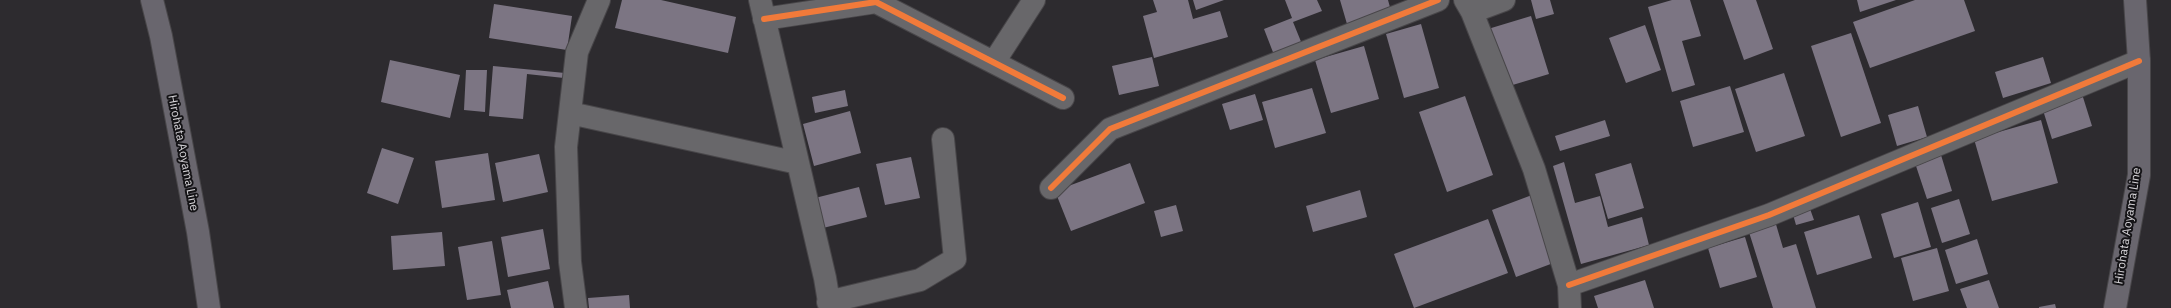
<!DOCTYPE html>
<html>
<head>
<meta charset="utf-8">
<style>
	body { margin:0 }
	canvas { display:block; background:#2d2b2f }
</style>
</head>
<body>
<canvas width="2171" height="308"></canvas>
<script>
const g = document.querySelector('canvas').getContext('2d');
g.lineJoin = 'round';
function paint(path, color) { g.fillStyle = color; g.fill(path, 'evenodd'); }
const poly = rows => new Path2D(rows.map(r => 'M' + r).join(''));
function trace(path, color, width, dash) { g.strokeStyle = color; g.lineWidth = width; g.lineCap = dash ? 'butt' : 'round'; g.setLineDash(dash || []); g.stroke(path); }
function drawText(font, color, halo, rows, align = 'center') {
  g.font = font + ' "IBM Plex Sans",sans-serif'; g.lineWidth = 4; g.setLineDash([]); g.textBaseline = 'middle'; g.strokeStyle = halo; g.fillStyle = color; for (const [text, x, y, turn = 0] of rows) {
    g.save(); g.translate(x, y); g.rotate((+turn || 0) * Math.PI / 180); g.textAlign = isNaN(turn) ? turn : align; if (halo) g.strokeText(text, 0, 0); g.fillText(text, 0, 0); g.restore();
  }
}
const building = poly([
	[622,0,661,0,736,17,728,53,615,28],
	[1153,0,1188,0,1193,19,1220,11,1228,37,1154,58,1143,16,1157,12],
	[1193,0,1224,0,1196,10],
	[1285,0,1317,0,1322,11,1293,22,1304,49,1276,60,1264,29,1292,18],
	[1340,0,1388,0,1391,11,1347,24],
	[1531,0,1550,0,1554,14,1536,19],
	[1672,0,1690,0,1701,36,1682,41,1695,85,1672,92,1648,7],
	[1723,0,1756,0,1773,49,1744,60],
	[1857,0,1896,0,1860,12],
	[1915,0,1964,0,1975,31,1870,68,1853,22],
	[494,4,572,16,567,50,489,38],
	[1531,16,1549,74,1506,87,1488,29],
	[1421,24,1439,88,1404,98,1386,34],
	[1645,25,1661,70,1626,83,1609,38],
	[1851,33,1881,123,1841,137,1811,46],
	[1364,46,1379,99,1331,113,1315,60],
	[1152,57,1159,86,1119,95,1112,66],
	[2043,57,2051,83,2003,98,1995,72],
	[390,60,460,75,450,118,381,102],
	[493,66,565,73,564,78,527,74,523,119,489,116],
	[466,70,487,70,485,112,464,110],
	[1784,73,1805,136,1756,152,1735,89],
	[1730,86,1744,132,1693,147,1680,101],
	[1312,88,1326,133,1275,148,1262,102],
	[845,90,848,106,815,113,812,97],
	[1255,94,1263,120,1230,130,1222,104],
	[2082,94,2092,126,2052,139,2042,107],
	[1465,96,1493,175,1447,192,1419,112],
	[1918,106,1927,137,1897,146,1888,115],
	[850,111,861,153,814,166,803,124],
	[1605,120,1610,136,1560,151,1555,136],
	[2041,120,2058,183,1992,201,1974,139],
	[382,148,414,158,398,204,367,193],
	[488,153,495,200,442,208,435,161],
	[539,154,548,192,503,202,495,163],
	[1941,155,1952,191,1927,199,1915,163],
	[911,157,920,198,885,205,876,164],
	[1564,162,1575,203,1600,196,1608,227,1642,217,1649,245,1581,264,1553,166],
	[1130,163,1145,203,1071,231,1055,191],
	[1631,163,1644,208,1608,219,1595,174],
	[859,187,867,217,823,228,815,198],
	[1360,190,1367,217,1313,232,1306,206],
	[1532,195,1556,262,1516,277,1492,210],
	[1959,199,1970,234,1942,243,1931,208],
	[1918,202,1931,247,1894,258,1881,214],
	[1176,205,1183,231,1161,237,1154,211],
	[1809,206,1814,220,1796,225,1792,211],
	[1859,215,1872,258,1817,275,1804,232],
	[1488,219,1508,273,1414,308,1394,254],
	[1775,221,1783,248,1796,244,1816,308,1773,308,1748,229],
	[543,229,550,269,508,277,501,237],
	[442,232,445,266,393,270,391,236],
	[1745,237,1757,277,1720,288,1708,248],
	[1977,239,1988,274,1956,284,1945,250],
	[492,241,501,295,467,300,458,247],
	[1937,248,1949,291,1913,301,1901,258],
	[1645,280,1654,308,1598,308,1594,296],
	[1989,280,1999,308,1967,308,1960,289],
	[548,281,554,308,511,308,507,290],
	[629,295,630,308,589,308,588,298],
	[2055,304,2056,308,2039,308,2039,307]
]);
const minor = poly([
	[760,0,825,278,830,308],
	[1465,0,1472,12,1534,169,1569,285,1570,308],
	[1472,12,1504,0],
	[764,19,876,2,1063,98],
	[994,62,1034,0],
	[570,113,798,163],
	[1051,188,1110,129,1438,0],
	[1569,285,1769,215,2139,61],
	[828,302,920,280,955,259,943,139],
	[576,308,570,262,566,147,577,52,599,0]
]);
const major = poly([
	[152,0,161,36,198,232,209,308],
	[2115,308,2139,175,2139,61,2135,0]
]);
const cycleway = poly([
	[764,19,876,2,1063,98],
	[1051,188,1110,129,1438,0],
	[1569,285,1769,215,2139,61]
]);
const streetNames = [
	["Hirohata Aoyama Line",183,153,79],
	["Hirohata Aoyama Line",2128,226,-81]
];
paint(building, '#7c7583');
trace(minor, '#484649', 24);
trace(major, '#484649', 24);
trace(minor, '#68676a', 22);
trace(major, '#69666e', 22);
trace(cycleway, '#f17a3a', 6);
drawText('12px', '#d5d3d7', '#141316', streetNames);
</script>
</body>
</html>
